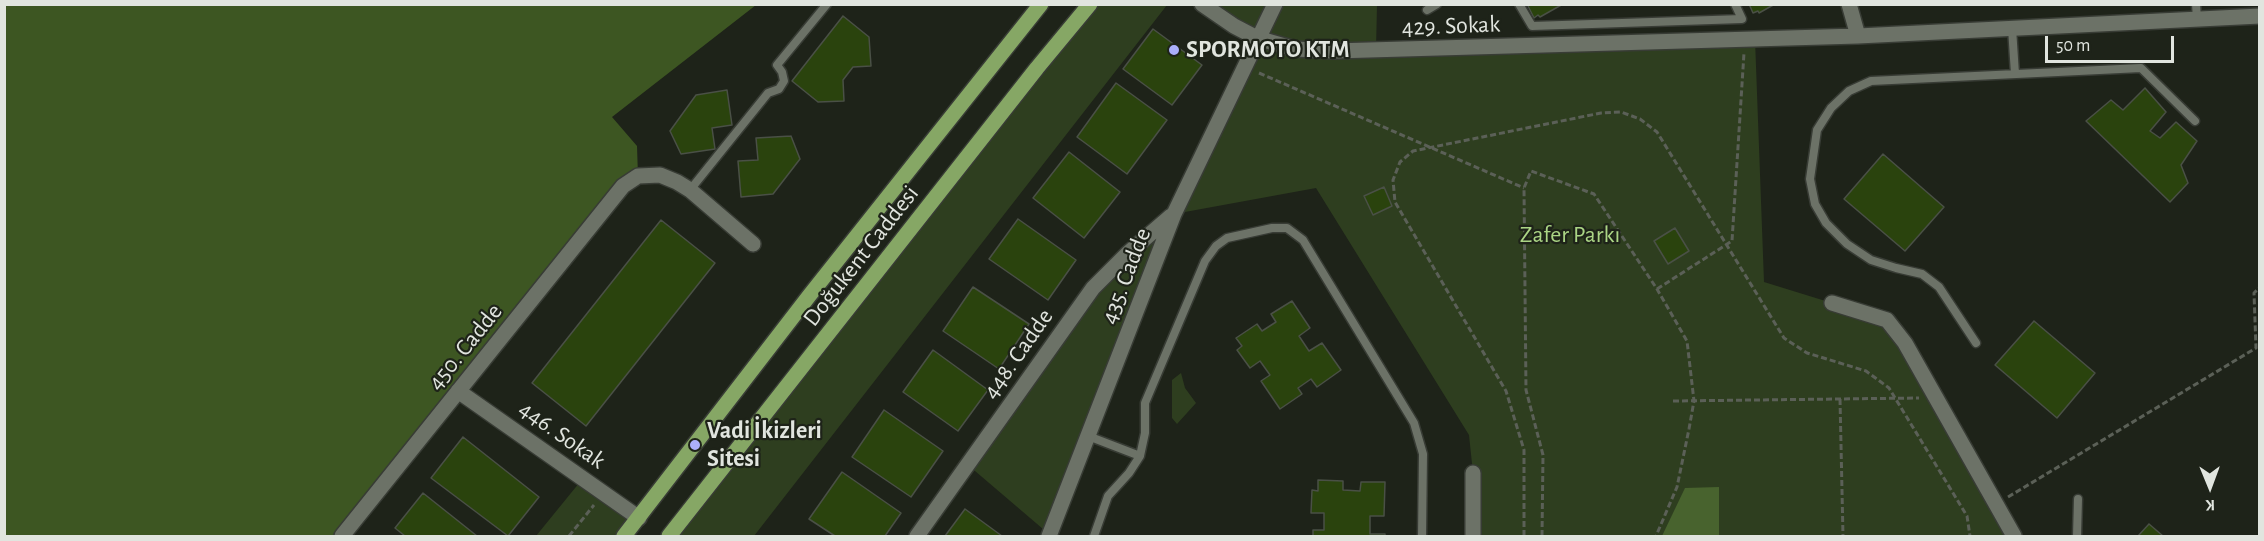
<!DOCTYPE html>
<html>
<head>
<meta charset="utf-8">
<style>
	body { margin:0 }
	#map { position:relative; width:2264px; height:541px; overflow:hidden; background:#1e2319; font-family:"Alegreya Sans",sans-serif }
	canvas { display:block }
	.frame { position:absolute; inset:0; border:6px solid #e1e5df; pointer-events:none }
	.north { position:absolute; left:2180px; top:457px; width:60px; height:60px; -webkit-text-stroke:4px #1e2319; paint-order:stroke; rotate:179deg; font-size:16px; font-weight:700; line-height:24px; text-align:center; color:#e1e5df }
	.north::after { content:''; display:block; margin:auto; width:21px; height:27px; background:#e1e5df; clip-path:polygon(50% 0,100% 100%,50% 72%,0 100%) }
	.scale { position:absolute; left:2045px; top:36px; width:129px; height:27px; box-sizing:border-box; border:3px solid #e1e5df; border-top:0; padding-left:8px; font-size:18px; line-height:21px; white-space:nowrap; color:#e1e5df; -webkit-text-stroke:4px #1e2319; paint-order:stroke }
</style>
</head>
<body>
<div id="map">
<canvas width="2264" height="541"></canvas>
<div class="frame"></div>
<div class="north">K</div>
<div class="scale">50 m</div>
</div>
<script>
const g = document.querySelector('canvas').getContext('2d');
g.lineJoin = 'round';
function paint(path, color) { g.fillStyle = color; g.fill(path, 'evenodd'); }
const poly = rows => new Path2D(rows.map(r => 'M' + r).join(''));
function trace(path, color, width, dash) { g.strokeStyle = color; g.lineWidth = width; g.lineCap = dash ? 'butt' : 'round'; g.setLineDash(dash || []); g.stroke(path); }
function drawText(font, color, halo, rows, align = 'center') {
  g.font = font + ' "Alegreya Sans",sans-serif'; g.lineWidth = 4.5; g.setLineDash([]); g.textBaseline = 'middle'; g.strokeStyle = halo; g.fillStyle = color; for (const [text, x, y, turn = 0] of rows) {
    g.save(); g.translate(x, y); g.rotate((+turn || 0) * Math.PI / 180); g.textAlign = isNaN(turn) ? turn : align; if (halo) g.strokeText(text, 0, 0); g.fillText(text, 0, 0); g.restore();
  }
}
const green = poly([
	[1093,5,1167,5,754,536,669,536],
	[1202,5,1377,5,1376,50,1755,39,1764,282,1887,320,2014,536,1473,536,1473,473,1469,435,1316,188,1174,214,1050,535,968,465,1093,288,1174,214,1257,38],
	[1181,373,1185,388,1196,403,1177,424,1172,418,1172,380],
	[584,477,639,518,624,536,536,536]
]);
const forest = poly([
	[4,5,756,5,612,117,637,146,638,176,342,536,5,536]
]);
const water = poly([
	[1719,487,1719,536,1662,536,1685,488]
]);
const building = poly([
	[1527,4,1563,4,1540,17,1538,15,1534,18,1527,4],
	[1749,4,1775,4,1759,13,1758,11,1753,13,1749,4],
	[843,16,869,37,871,66,853,67,843,80,844,101,818,102,792,81,843,16],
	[1153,29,1202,65,1172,105,1123,69,1153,29],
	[1116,83,1167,120,1127,174,1077,137,1116,83],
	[2145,88,2166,112,2150,131,2160,138,2176,122,2197,141,2181,165,2188,183,2170,202,2086,121,2111,100,2123,110,2145,88],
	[727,90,732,125,712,128,715,149,681,154,670,131,696,95,727,90],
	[791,136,800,159,773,194,741,197,738,161,758,160,756,138,791,136],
	[1069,152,1120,192,1084,238,1033,198,1069,152],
	[1883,154,1944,207,1905,251,1844,199,1883,154],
	[1384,187,1392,206,1373,215,1364,196,1384,187],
	[1018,219,1076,260,1048,300,989,259,1018,219],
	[661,220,715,263,586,426,532,383,661,220],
	[1675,228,1689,251,1668,264,1654,241,1675,228],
	[973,287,1029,324,999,369,943,331,973,287],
	[1292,301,1310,328,1299,336,1309,351,1322,343,1341,370,1317,387,1311,379,1298,388,1302,394,1280,409,1261,381,1270,375,1260,361,1250,368,1237,350,1242,346,1236,338,1257,324,1262,331,1276,322,1271,314,1292,301],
	[2034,321,2095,373,2057,418,1995,365,2034,321],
	[933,350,988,390,958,431,903,392,933,350],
	[884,410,943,451,911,497,852,457,884,410],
	[463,437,539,497,508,536,431,478,463,437],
	[842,472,901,513,885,536,835,536,809,519,842,472],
	[1318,480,1343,481,1343,490,1360,491,1361,482,1385,482,1384,516,1370,516,1370,534,1385,534,1385,536,1313,536,1313,530,1324,530,1324,513,1311,513,1312,490,1318,491,1318,480],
	[423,493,477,536,405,536,395,528,423,493],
	[965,509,1002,536,945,536,965,509],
	[2149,524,2163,536,2138,536,2149,524]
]);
const path = poly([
	[1259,73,1524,188],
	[1657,289,1732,241,1744,53],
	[1840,399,1843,536],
	[1673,401,1919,398],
	[2008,497,2256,348,2254,293,2260,287],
	[569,536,594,505],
	[1524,536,1524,450,1506,391,1395,202,1393,180,1400,162,1413,151,1601,113,1621,112,1640,119,1657,132,1784,338,1807,353,1866,371,1889,388,1967,516,1970,536],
	[1542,536,1543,455,1526,390,1524,188,1531,171,1594,194,1657,289,1687,341,1694,401,1689,429,1677,487,1656,536]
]);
const service = poly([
	[1519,4,1532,26,1742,19,1735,4],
	[2196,4,2197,19],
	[1427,10,1437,4],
	[2012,28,2015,74],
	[690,190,768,93,779,89,784,81,782,72,777,65,827,4],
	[1976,343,1939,287,1922,274,1896,268,1871,260,1847,244,1826,223,1815,204,1810,179,1817,130,1831,108,1849,91,1871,81,2141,68,2195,121],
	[1088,436,1140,456],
	[1094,536,1108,496,1129,473,1140,456,1145,433,1145,403,1205,261,1216,246,1227,238,1272,228,1287,228,1303,240,1414,423,1423,454,1422,536],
	[2077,536,2078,499]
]);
const minor = poly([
	[1202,4,1234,26,1257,38,1295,49,1334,51,1858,36,2260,16],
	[1849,4,1858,36],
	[1832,303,1887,320,1905,343,2014,536],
	[458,391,639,518],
	[1473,473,1473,536],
	[342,536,623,186,638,176,660,175,677,182,690,190,753,244],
	[917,536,1093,288,1127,254,1171,216],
	[1049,536,1174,214,1275,4]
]);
const primary = poly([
	[624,536,809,296,1041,4],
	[669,536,1037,68,1090,4]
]);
const markers = [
	[1174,50,6,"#abaffb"],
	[695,445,6,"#abaffb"]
];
const streetNames = [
	["429. Sokak",1451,26,-2],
	["Doğukent Caddesi",861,256,-52],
	["435. Cadde",1126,276,-69],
	["450. Cadde",465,347,-51],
	["448. Cadde",1018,354,-55],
	["446. Sokak",562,435,35]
];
const poiNames = [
	["SPORMOTO KTM",1186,50],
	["Vadi İkizleri",707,431],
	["Sitesi",707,459]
];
const parkNames = [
	["Zafer Parkı",1570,235]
];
paint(green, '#2e3e1f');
paint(forest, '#3d5622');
paint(water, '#48632e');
paint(building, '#2a430d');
trace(building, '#4a5046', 1.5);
trace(service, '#383c35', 11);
trace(minor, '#383c35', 18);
trace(primary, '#383c35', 18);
trace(path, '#5b6057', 3, [6, 3]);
trace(service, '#6c7267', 8);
trace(minor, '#6c7267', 15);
trace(primary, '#86a765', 15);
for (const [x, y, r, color] of markers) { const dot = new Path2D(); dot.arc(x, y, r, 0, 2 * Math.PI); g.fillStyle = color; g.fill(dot); trace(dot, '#1e2319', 2); }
drawText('24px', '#e1e5df', '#1e2319', streetNames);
drawText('bold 24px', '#e1e5df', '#1e2319', poiNames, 'left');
drawText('24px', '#abd585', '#1e2319', parkNames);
</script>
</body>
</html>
